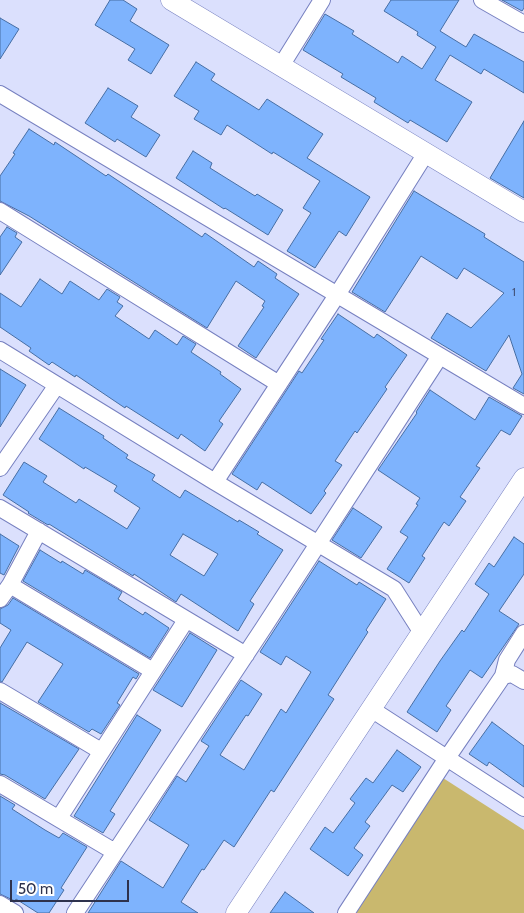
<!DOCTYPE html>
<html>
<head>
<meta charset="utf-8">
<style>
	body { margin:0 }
	#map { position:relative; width:524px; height:913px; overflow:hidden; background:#dbe0fd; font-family:Cabin,sans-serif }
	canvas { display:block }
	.scale { position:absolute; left:10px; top:880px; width:119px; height:22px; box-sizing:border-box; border:2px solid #2e324d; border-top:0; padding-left:6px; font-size:15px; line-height:18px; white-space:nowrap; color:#2e324d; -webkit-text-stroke:4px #fff; paint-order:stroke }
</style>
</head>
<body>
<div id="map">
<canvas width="524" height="913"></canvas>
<div class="scale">50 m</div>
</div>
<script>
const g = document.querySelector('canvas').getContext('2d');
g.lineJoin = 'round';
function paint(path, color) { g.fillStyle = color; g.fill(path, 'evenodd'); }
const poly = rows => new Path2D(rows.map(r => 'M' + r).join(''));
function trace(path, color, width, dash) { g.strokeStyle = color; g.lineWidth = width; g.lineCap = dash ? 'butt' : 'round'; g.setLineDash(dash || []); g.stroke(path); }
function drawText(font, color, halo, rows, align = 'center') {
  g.font = font + ' Cabin,sans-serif'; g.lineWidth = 4.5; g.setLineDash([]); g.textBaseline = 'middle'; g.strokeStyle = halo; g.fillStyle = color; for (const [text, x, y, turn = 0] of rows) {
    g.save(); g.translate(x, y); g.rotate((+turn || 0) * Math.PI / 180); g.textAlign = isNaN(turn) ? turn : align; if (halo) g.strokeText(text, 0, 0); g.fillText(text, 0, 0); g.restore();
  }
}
const green = poly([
	[443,778,524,830,524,913,356,913]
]);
const building = poly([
	[110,0,123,0,137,9,130,21,169,45,151,74,128,60,135,49,95,25,110,0],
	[391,0,459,0,440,31,466,47,474,34,524,62,524,93,484,69,481,74,450,55,435,80,472,102,447,142,410,120,408,123,374,102,376,98,341,77,343,74,303,50,325,14,354,31,352,34,398,63,402,56,422,69,436,47,417,35,418,32,384,11,391,0],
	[502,0,524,0,524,8,522,11,502,0],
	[0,18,19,29,0,59,0,18],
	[196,62,215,74,211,80,259,110,267,99,323,134,307,158,370,197,346,236,339,231,315,268,287,251,311,213,303,208,320,181,273,152,272,154,227,125,221,135,194,119,199,111,174,96,196,62],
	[108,88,138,106,131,117,160,135,146,157,117,139,115,142,85,123,108,88],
	[524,121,524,198,490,178,524,121],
	[29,129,54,145,55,142,106,176,108,174,202,237,205,233,254,267,258,261,277,274,275,278,299,294,256,358,238,346,264,307,262,306,265,301,236,281,207,328,29,216,0,201,0,176,15,154,13,153,29,129],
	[193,151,212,163,210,168,255,196,257,194,283,210,268,235,225,208,224,209,176,178,193,151],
	[414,191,485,234,484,237,524,262,524,394,513,388,522,374,509,335,486,371,431,338,447,313,471,328,504,293,464,268,457,279,421,256,385,312,352,292,414,191],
	[7,227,17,233,15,237,22,242,0,275,0,237,7,227],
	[40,279,62,294,70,281,99,300,107,289,120,297,117,302,123,306,115,316,149,339,155,330,177,345,183,336,196,344,191,352,221,372,220,374,241,389,219,421,223,424,205,451,181,434,178,439,126,406,125,408,76,375,75,377,52,362,49,365,29,351,31,348,0,327,0,293,21,307,40,279],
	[338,314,374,338,377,334,407,355,385,387,387,389,357,433,355,431,335,461,342,465,324,491,326,493,311,514,262,482,257,490,232,474,299,371,302,373,324,340,321,339,338,314],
	[0,369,26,385,0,427,0,369],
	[430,390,475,420,489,397,522,416,510,435,501,430,476,466,480,468,460,497,466,501,449,526,444,522,422,556,425,558,409,583,387,569,408,537,400,532,418,505,416,504,420,498,378,470,417,413,416,412,430,390],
	[59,408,104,436,103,438,128,455,126,458,155,475,152,480,180,498,185,490,238,522,239,520,259,532,257,534,283,550,250,601,254,604,238,631,181,594,176,602,134,574,133,576,49,524,48,525,28,513,29,512,3,495,24,462,47,476,43,482,76,503,79,499,127,529,140,508,114,491,117,486,85,467,84,469,39,439,59,408],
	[183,534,218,554,204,576,170,555,183,534],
	[353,508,382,527,361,558,332,540,353,508],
	[0,534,19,546,4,575,0,573,0,534],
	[514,537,524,544,524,574,499,611,519,624,482,678,470,670,446,706,451,710,437,732,407,712,440,661,462,630,464,632,489,594,475,584,489,563,494,567,514,537],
	[40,550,61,563,62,561,83,574,85,570,122,592,118,599,143,615,145,612,169,628,150,658,23,581,40,550],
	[319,561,357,585,359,582,386,599,366,630,368,632,328,695,334,699,274,792,271,790,234,847,224,840,204,870,202,869,181,902,198,913,88,913,121,861,163,888,189,845,149,820,177,776,186,782,209,746,201,741,241,680,262,694,248,716,246,715,220,755,244,770,281,709,286,713,311,672,286,656,281,665,260,652,319,561],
	[13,598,139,674,136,679,133,677,117,703,120,705,101,734,92,729,89,732,38,702,63,664,27,642,2,682,0,681,0,648,11,630,0,623,0,609,8,605,13,598],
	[190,633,217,650,182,707,153,690,190,633],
	[0,703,79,749,45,799,5,775,0,774,0,703],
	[137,715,161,730,110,811,115,814,103,833,74,816,137,715],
	[492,722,524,746,524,787,489,762,487,766,469,754,492,722],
	[397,750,421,767,403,792,392,785,365,822,370,826,354,848,363,855,348,876,310,849,325,827,333,833,355,803,350,799,366,778,373,783,397,750],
	[0,796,15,805,12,809,45,830,59,838,63,833,87,847,61,888,64,890,49,913,38,913,16,899,15,901,0,894,0,796],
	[285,892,314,913,270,913,285,892]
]);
const minor = poly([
	[482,0,524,24],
	[281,66,322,0],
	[0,94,524,406],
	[0,211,279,384],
	[0,350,215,482],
	[0,468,57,385],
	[0,508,246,655],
	[10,585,153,671],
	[0,599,10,585,39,531],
	[422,633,394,589,215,482,337,295,426,153],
	[503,676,507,660,524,633],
	[0,691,101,751],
	[371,709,524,808],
	[0,784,115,852],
	[59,818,186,620],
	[0,904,15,913],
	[75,913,264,627,440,356],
	[346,913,447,758,503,676,512,674,524,681]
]);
const tertiary = poly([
	[171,0,524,212],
	[236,913,524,478]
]);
const numberNames = [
	["1",514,292]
];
paint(green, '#c9b86e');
paint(building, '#7eb3fd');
trace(building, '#476ea4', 1);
trace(minor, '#7780c0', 18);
trace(tertiary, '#7780c0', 21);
trace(minor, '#fff', 16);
trace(tertiary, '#fff', 20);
drawText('12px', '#425279', null, numberNames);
</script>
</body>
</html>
